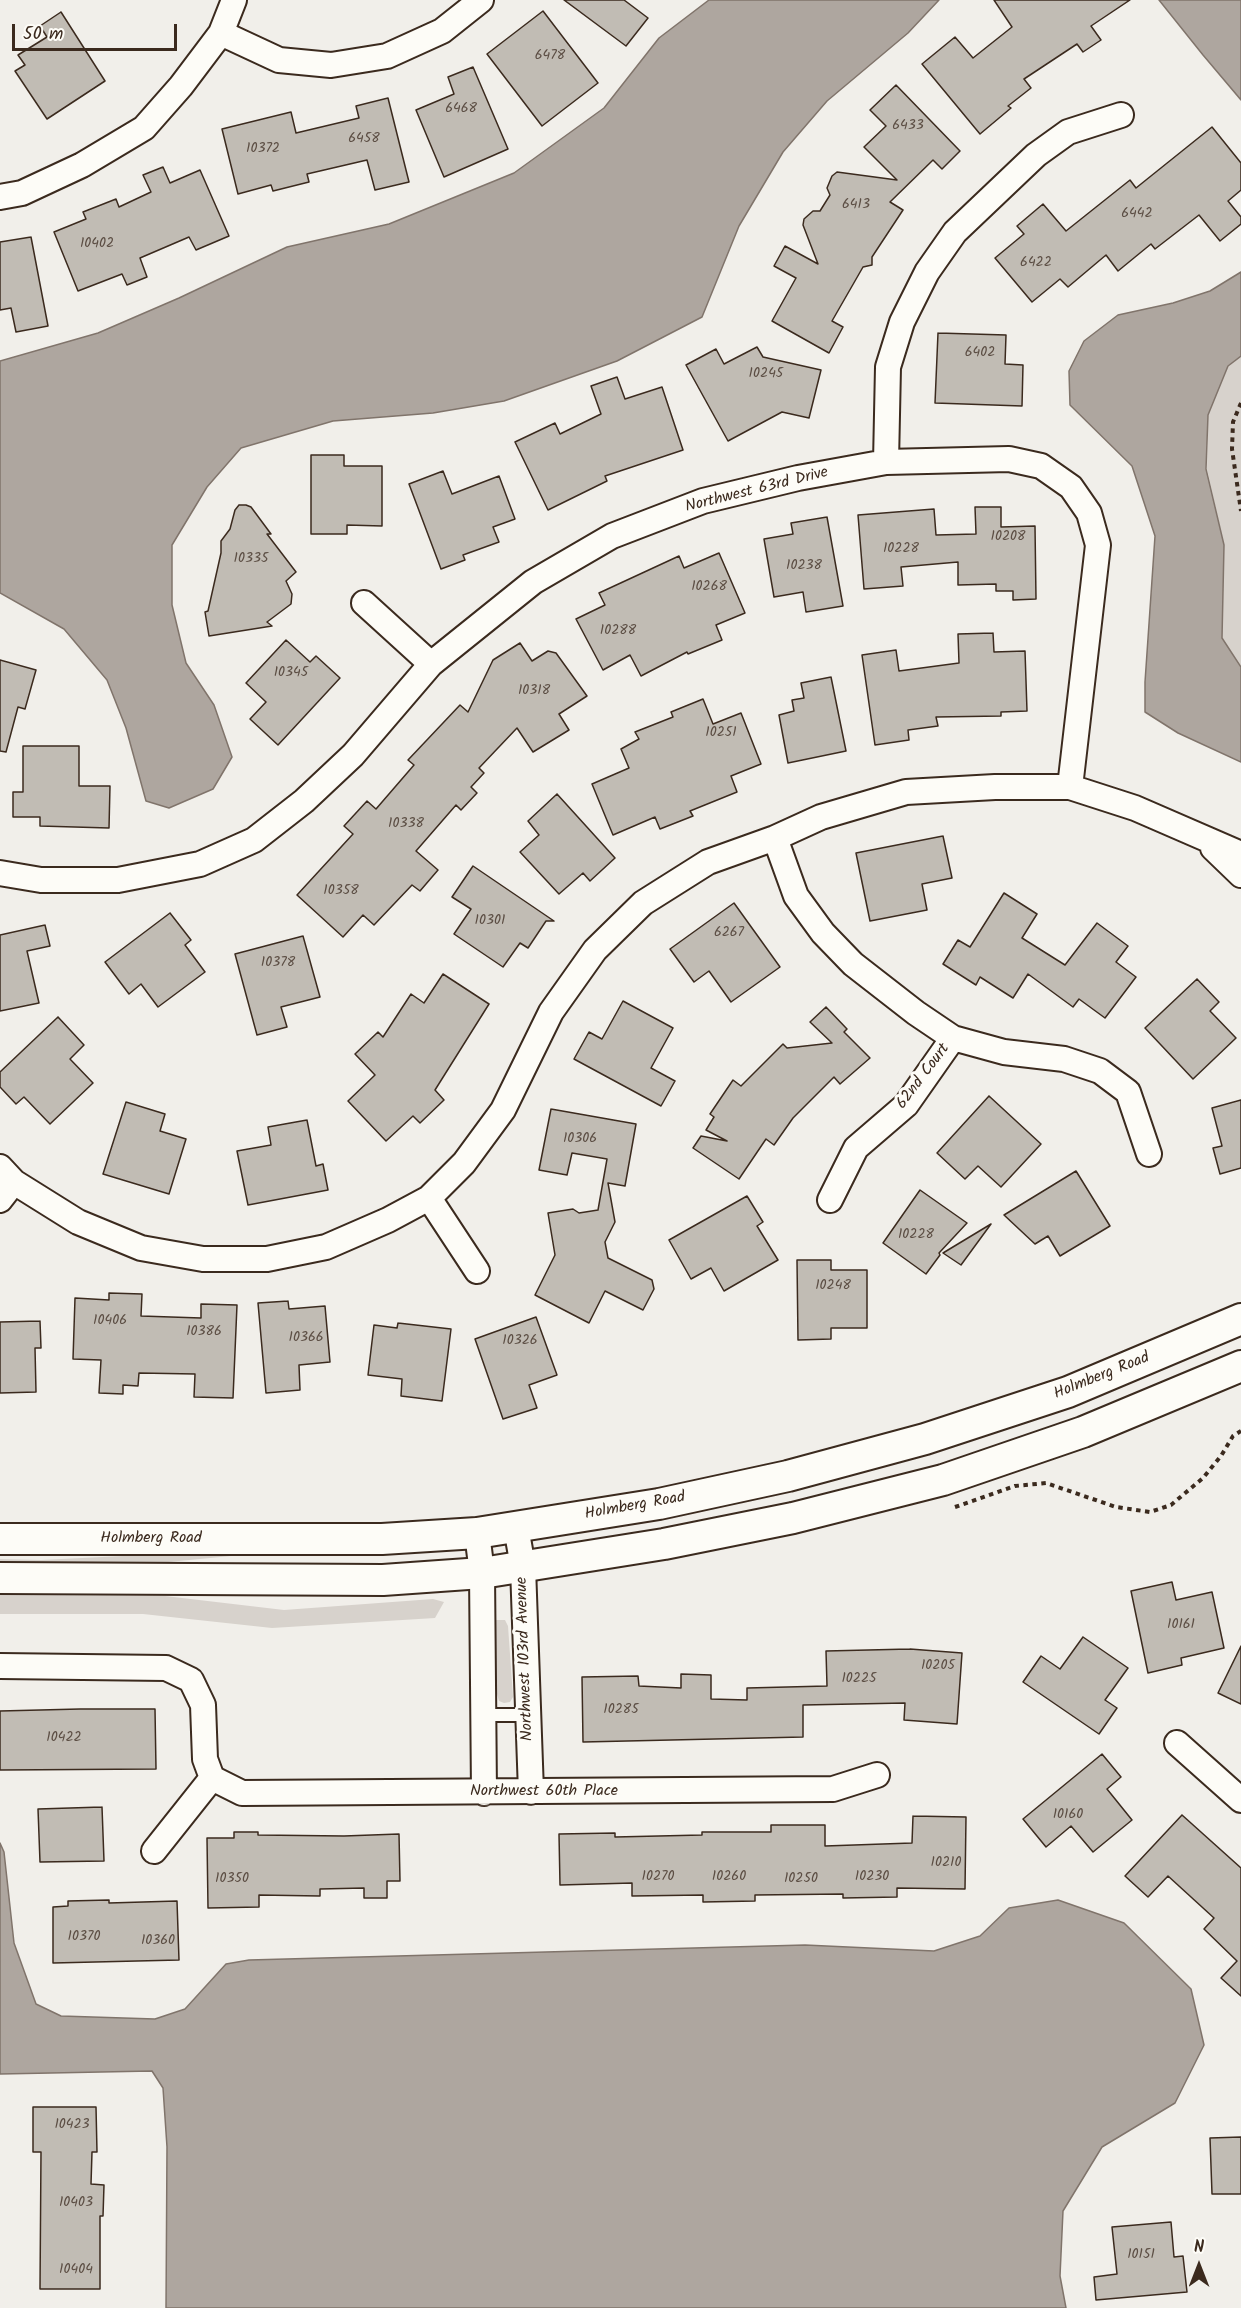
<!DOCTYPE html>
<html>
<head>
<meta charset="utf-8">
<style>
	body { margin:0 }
	#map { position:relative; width:1241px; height:2308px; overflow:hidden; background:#f1efea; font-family:Kalam,sans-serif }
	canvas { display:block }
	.north { position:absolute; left:1169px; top:2236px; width:60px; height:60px; -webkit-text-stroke:4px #fdfcf7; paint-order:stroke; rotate:0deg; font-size:16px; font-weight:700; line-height:24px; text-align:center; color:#3b2a1e }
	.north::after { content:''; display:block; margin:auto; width:21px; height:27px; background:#3b2a1e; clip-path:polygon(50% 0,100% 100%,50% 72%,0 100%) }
	.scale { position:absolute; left:12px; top:24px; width:165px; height:27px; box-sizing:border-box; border:3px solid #3b2a1e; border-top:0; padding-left:8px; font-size:18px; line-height:21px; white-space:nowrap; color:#3b2a1e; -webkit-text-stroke:4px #fdfcf7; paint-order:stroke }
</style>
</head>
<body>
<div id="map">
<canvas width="1241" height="2308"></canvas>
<div class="north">N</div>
<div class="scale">50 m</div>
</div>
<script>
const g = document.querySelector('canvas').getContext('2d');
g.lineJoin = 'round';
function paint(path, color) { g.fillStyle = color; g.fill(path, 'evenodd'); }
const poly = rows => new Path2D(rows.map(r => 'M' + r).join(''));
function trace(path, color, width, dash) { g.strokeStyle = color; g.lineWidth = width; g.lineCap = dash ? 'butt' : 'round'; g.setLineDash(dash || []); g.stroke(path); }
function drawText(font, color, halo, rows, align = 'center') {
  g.font = font + ' Kalam,sans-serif'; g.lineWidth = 6; g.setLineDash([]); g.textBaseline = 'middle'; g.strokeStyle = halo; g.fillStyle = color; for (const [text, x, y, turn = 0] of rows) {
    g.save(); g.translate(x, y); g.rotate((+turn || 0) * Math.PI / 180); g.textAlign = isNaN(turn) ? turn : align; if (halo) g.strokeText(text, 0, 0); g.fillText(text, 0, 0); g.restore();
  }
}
const green = poly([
	[1241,356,1241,667,1222,638,1224,545,1207,469,1208,415,1228,366],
	[164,1554,327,1554,231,1556,137,1565,0,1564,0,1559,41,1560],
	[0,1595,165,1596,284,1610,433,1599,444,1602,435,1618,272,1628,143,1614,0,1614],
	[494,1620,505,1620,508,1626,513,1697,510,1702,504,1703,499,1701,497,1694,490,1624]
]);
const water = poly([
	[709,0,939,0,908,33,827,101,783,152,739,226,702,317,617,361,504,401,433,413,333,421,241,448,207,487,172,545,172,605,186,663,214,705,232,757,213,789,169,808,146,801,126,728,107,680,64,629,0,593,0,361,98,333,179,298,287,247,389,224,514,173,604,108,659,38,709,0],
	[1159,0,1241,0,1241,100,1203,55,1159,0],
	[1241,272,1241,356,1228,366,1208,415,1206,469,1224,545,1222,638,1241,667,1241,762,1178,733,1145,712,1145,682,1155,536,1132,466,1070,405,1069,371,1084,341,1118,315,1173,303,1210,291,1241,272],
	[0,1843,4,1852,14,1943,36,2004,61,2016,155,2019,185,2009,226,1964,249,1960,805,1945,934,1951,980,1936,1009,1908,1058,1900,1124,1923,1191,1989,1204,2045,1175,2103,1102,2147,1063,2211,1060,2276,1066,2308,166,2308,167,2147,163,2088,152,2071,0,2074,0,1843]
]);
const building = poly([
	[564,0,624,0,648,18,626,46,564,0],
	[994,0,1130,0,1091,26,1101,40,1083,52,1077,44,1024,79,1031,88,1008,106,1011,108,980,134,922,64,955,37,973,58,1012,27,994,0],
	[543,11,598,83,542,126,487,54,543,11],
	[61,12,105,81,47,119,15,71,25,65,18,55,47,37,40,26,61,12],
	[473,67,508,149,444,177,416,110,454,94,448,77,473,67],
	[896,85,960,151,942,169,933,160,890,202,903,210,872,257,872,265,863,267,832,321,843,327,829,353,772,321,796,278,774,266,785,246,818,264,803,225,804,219,813,211,820,211,830,195,827,188,832,176,837,172,897,180,864,147,886,126,870,110,896,85],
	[388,98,409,182,375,190,367,160,307,174,309,182,273,191,271,185,238,194,222,129,291,112,296,133,359,118,356,106,388,98],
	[1212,127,1241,163,1241,190,1228,201,1241,217,1241,224,1220,241,1199,215,1155,249,1151,244,1118,271,1106,255,1068,287,1060,279,1032,302,995,258,1024,234,1017,226,1043,204,1066,231,1130,180,1136,188,1212,127],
	[163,167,170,183,200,170,229,236,196,250,189,237,140,258,147,277,127,285,122,274,78,291,54,232,86,219,83,212,116,199,119,207,151,192,143,175,163,167],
	[31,237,48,326,16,332,11,308,0,310,0,242,31,237],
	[938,333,1006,335,1005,364,1023,365,1022,406,935,403,938,333],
	[757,347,763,357,821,370,809,418,782,412,728,441,686,365,716,349,724,364,757,347],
	[617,377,625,399,662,387,683,450,605,476,607,481,548,510,515,442,555,423,560,434,601,414,591,386,617,377],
	[311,455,344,455,344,466,382,466,382,526,347,525,347,534,311,534,311,455],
	[443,471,452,494,499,476,515,519,493,527,499,542,463,555,465,560,441,569,409,484,443,471],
	[239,505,246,505,251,507,271,534,267,534,296,572,286,581,292,594,291,604,267,622,272,626,209,636,205,612,208,611,221,553,221,541,230,529,235,510,239,505],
	[975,507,1001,507,1001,527,1035,526,1036,599,1013,600,1013,591,996,591,996,584,958,585,958,562,901,567,903,586,864,589,858,515,934,509,936,535,976,534,975,507],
	[827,517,843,606,806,612,803,592,774,597,764,539,793,534,791,523,827,517],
	[719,553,745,613,716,625,722,640,688,654,687,652,641,676,630,655,603,670,576,619,605,605,599,593,679,556,684,568,719,553],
	[993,633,994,652,1025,651,1027,711,1001,712,1001,716,936,717,938,726,908,730,909,740,875,745,862,655,896,650,899,671,959,663,958,634,993,633],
	[286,640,310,662,316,656,340,678,278,745,250,719,266,702,246,683,286,640],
	[520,643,532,661,548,651,556,653,587,696,559,714,569,730,533,752,517,728,479,768,484,773,471,787,477,793,461,810,456,805,416,851,438,870,420,891,412,885,374,925,363,915,343,937,297,895,353,834,344,826,367,801,376,809,414,765,408,760,460,705,468,712,493,660,520,643],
	[0,660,36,670,25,709,18,707,6,752,0,751,0,660],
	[831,677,846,751,788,763,779,715,794,711,792,700,804,698,801,683,831,677],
	[703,699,713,724,741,713,761,764,731,776,737,792,690,811,693,816,660,829,655,817,613,835,592,784,629,768,621,749,639,739,635,732,673,717,671,712,703,699],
	[23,746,79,746,79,786,110,786,109,828,40,826,40,817,13,817,13,792,23,792,23,746],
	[557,794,615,858,590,881,583,873,559,894,520,852,539,835,528,821,557,794],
	[943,836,952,878,922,884,927,910,870,921,856,853,943,836],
	[473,866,554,921,546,921,528,948,520,943,503,967,454,934,471,909,452,897,473,866],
	[1004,893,1037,914,1022,938,1065,965,1097,923,1128,946,1116,962,1136,977,1105,1018,1079,999,1073,1007,1028,974,1013,998,980,977,976,985,943,964,958,940,970,947,1004,893],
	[734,903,780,967,731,1002,709,971,694,982,670,949,734,903],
	[170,913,191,940,185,945,205,972,158,1007,141,984,129,994,105,962,170,913],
	[45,925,50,946,27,951,39,1003,0,1011,0,935,45,925],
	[303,936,320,997,281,1007,287,1027,257,1035,235,954,303,936],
	[443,974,489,1004,435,1090,444,1100,420,1123,413,1116,386,1141,348,1101,375,1075,355,1054,378,1032,383,1037,411,994,424,1003,443,974],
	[1197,979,1219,1002,1210,1011,1236,1038,1193,1079,1145,1028,1197,979],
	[623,1001,673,1028,651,1068,675,1081,661,1106,574,1059,589,1032,602,1039,623,1001],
	[826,1007,847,1029,844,1032,870,1058,840,1084,834,1077,793,1118,774,1145,766,1139,739,1179,693,1148,701,1136,727,1141,706,1130,714,1117,710,1114,733,1080,741,1086,783,1044,787,1048,832,1043,810,1022,826,1007],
	[58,1017,84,1045,70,1059,93,1083,50,1124,24,1097,16,1104,0,1087,0,1072,58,1017],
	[989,1096,1041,1144,1001,1187,978,1166,965,1179,937,1153,989,1096],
	[1241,1100,1241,1168,1220,1174,1213,1148,1222,1146,1212,1108,1241,1100],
	[126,1102,165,1114,160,1131,186,1139,169,1194,103,1174,126,1102],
	[551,1109,636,1124,625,1186,608,1183,615,1222,605,1242,608,1258,652,1280,654,1289,643,1310,605,1291,589,1323,535,1295,555,1255,548,1213,573,1209,579,1213,598,1210,607,1159,572,1153,567,1175,539,1170,551,1109],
	[307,1120,316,1166,323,1164,328,1190,248,1205,237,1151,271,1145,268,1127,307,1120],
	[1076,1171,1110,1226,1060,1256,1048,1236,1035,1244,1004,1215,1076,1171],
	[920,1190,967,1223,939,1253,940,1255,926,1274,883,1243,920,1190],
	[747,1196,763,1222,757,1226,778,1260,724,1291,711,1268,691,1279,669,1240,747,1196],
	[991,1224,961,1265,943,1253,991,1224],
	[797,1260,831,1260,831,1270,867,1270,867,1328,831,1328,831,1339,798,1340,797,1260],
	[109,1293,142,1294,141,1316,201,1318,201,1304,237,1305,233,1398,194,1397,195,1374,139,1373,138,1386,123,1385,123,1394,99,1393,101,1360,73,1359,75,1298,109,1300,109,1293],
	[288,1301,289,1309,325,1306,330,1362,299,1365,300,1390,266,1393,258,1303,288,1301],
	[536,1317,557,1375,529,1385,537,1408,503,1419,475,1339,536,1317],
	[40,1321,41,1348,35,1348,36,1392,0,1393,0,1322,40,1321],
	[398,1323,451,1329,442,1401,401,1396,402,1379,368,1375,374,1325,397,1328,398,1323],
	[1172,1582,1176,1600,1212,1592,1224,1648,1181,1658,1182,1665,1148,1673,1131,1591,1172,1582],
	[1083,1637,1128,1668,1105,1700,1117,1708,1099,1734,1023,1682,1041,1656,1060,1669,1083,1637],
	[1241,1646,1241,1704,1218,1693,1241,1646],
	[910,1649,962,1653,957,1724,904,1720,905,1703,803,1705,803,1737,583,1742,582,1677,638,1676,639,1686,681,1688,681,1674,711,1675,711,1699,747,1700,747,1688,827,1686,826,1651,910,1649],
	[80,1709,155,1709,156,1769,0,1770,0,1711,80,1709],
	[1102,1754,1121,1777,1107,1789,1132,1820,1093,1852,1071,1826,1046,1847,1023,1819,1102,1754],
	[102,1807,104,1861,40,1862,38,1809,102,1807],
	[1182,1815,1241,1868,1241,1996,1221,1978,1237,1961,1204,1929,1214,1918,1168,1876,1148,1897,1125,1876,1182,1815],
	[913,1816,966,1817,965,1889,897,1888,897,1897,843,1898,843,1894,755,1895,755,1901,703,1902,703,1895,632,1896,632,1883,560,1885,559,1834,615,1833,615,1837,702,1835,702,1832,771,1832,771,1825,825,1825,825,1846,912,1843,913,1816],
	[234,1832,258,1832,258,1835,344,1836,399,1834,400,1881,387,1881,387,1898,364,1898,364,1888,320,1889,320,1896,259,1895,259,1907,208,1908,207,1838,234,1838,234,1832],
	[109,1900,109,1903,177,1901,179,1960,53,1963,53,1907,68,1906,68,1901,109,1900],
	[33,2107,96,2107,97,2152,92,2152,91,2184,104,2185,103,2216,100,2216,100,2289,40,2289,41,2152,33,2152,33,2107],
	[1241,2137,1241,2194,1212,2194,1210,2138,1241,2137],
	[1171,2222,1174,2257,1183,2256,1187,2292,1096,2300,1094,2277,1117,2274,1112,2227,1171,2222]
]);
const path = poly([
	[1241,403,1233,422,1232,449,1241,511],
	[955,1507,1015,1486,1046,1483,1116,1507,1150,1512,1171,1505,1203,1478,1221,1456,1233,1436,1241,1431]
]);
const service = poly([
	[483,1715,528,1715]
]);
const minor = poly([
	[221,33,279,60,331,65,387,56,442,31,481,0],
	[0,197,22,193,82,165,144,128,181,86,221,33,234,0],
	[886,462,888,367,902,322,927,272,955,232,1036,155,1068,132,1121,115],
	[364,603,431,664],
	[775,838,796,896,823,933,853,964,916,1013,953,1038,1004,1052,1064,1059,1100,1071,1128,1092,1149,1154],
	[1213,848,1241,875],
	[0,873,41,880,118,880,200,864,254,840,304,801,353,755,431,664,533,582,612,536,703,501,798,478,886,462,1009,459,1041,466,1071,487,1089,513,1098,545,1070,787],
	[0,1167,14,1182,78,1222,141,1248,203,1259,267,1259,326,1247,388,1220,429,1198,464,1163,503,1110,551,1012,595,950,643,903,708,862,775,838,821,817,906,792,995,787,1070,787,1135,808,1241,854],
	[429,1198,477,1271],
	[0,1200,14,1182],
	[830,1200,856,1148,906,1105,953,1038],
	[516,1527,523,1567,531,1792],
	[477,1533,482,1573,484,1793],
	[0,1666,166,1668,191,1680,203,1705,205,1759,212,1778,242,1793,833,1789,877,1775],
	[1177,1743,1241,1800],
	[154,1851,212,1778]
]);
const tertiary = poly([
	[0,1539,382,1539,477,1533,659,1504,788,1476,925,1439,1068,1392,1241,1319],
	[0,1578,383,1580,482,1573,664,1544,793,1518,943,1480,1083,1432,1241,1366]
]);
const numberNames = [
	["6478",550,57],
	["6468",461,110],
	["6433",908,127],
	["6458",364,140],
	["10372",263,150],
	["6413",856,206],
	["6442",1137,215],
	["10402",97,245],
	["6422",1036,264],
	["6402",980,354],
	["10245",766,375],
	["10208",1008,538],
	["10228",901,550],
	["10335",251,560],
	["10238",804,567],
	["10268",709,588],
	["10288",618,632],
	["10345",291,674],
	["10318",534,692],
	["10251",721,734],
	["10338",406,825],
	["10358",341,892],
	["10301",490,922],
	["6267",729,934],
	["10378",278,964],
	["10306",580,1140],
	["10228",916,1236],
	["10248",833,1287],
	["10406",110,1322],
	["10386",204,1333],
	["10366",306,1339],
	["10326",520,1342],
	["10161",1181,1626],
	["10205",938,1667],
	["10225",859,1680],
	["10285",621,1711],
	["10422",64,1739],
	["10160",1068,1816],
	["10210",946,1864],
	["10270",658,1878],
	["10260",729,1878],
	["10230",872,1878],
	["10350",232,1880],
	["10250",801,1880],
	["10370",84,1938],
	["10360",158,1942],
	["10423",72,2126],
	["10403",76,2204],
	["10151",1141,2256],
	["10404",76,2271]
];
const streetNames = [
	["Northwest 63rd Drive",757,491,-14],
	["62nd Court",924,1077,-53],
	["Holmberg Road",1102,1377,-22],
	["Holmberg Road",635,1507,-10],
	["Holmberg Road",151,1539],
	["Northwest 103rd Avenue",526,1659,-92],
	["Northwest 60th Place",544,1792]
];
paint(green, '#d7d2cc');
paint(water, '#aea69f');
trace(water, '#80746b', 1.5);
paint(building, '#c1bcb4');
trace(building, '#3b2a1e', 1.5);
trace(service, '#3b2a1e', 16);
trace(minor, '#3b2a1e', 28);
trace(tertiary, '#3b2a1e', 34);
trace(path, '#3b2a1e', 4, [4.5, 4.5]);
trace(service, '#fdfcf7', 12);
trace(minor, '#fdfcf7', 24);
trace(tertiary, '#fdfcf7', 30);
drawText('14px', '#5c4e44', null, numberNames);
drawText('16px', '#3b2a1e', '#fdfcf7', streetNames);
</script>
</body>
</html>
